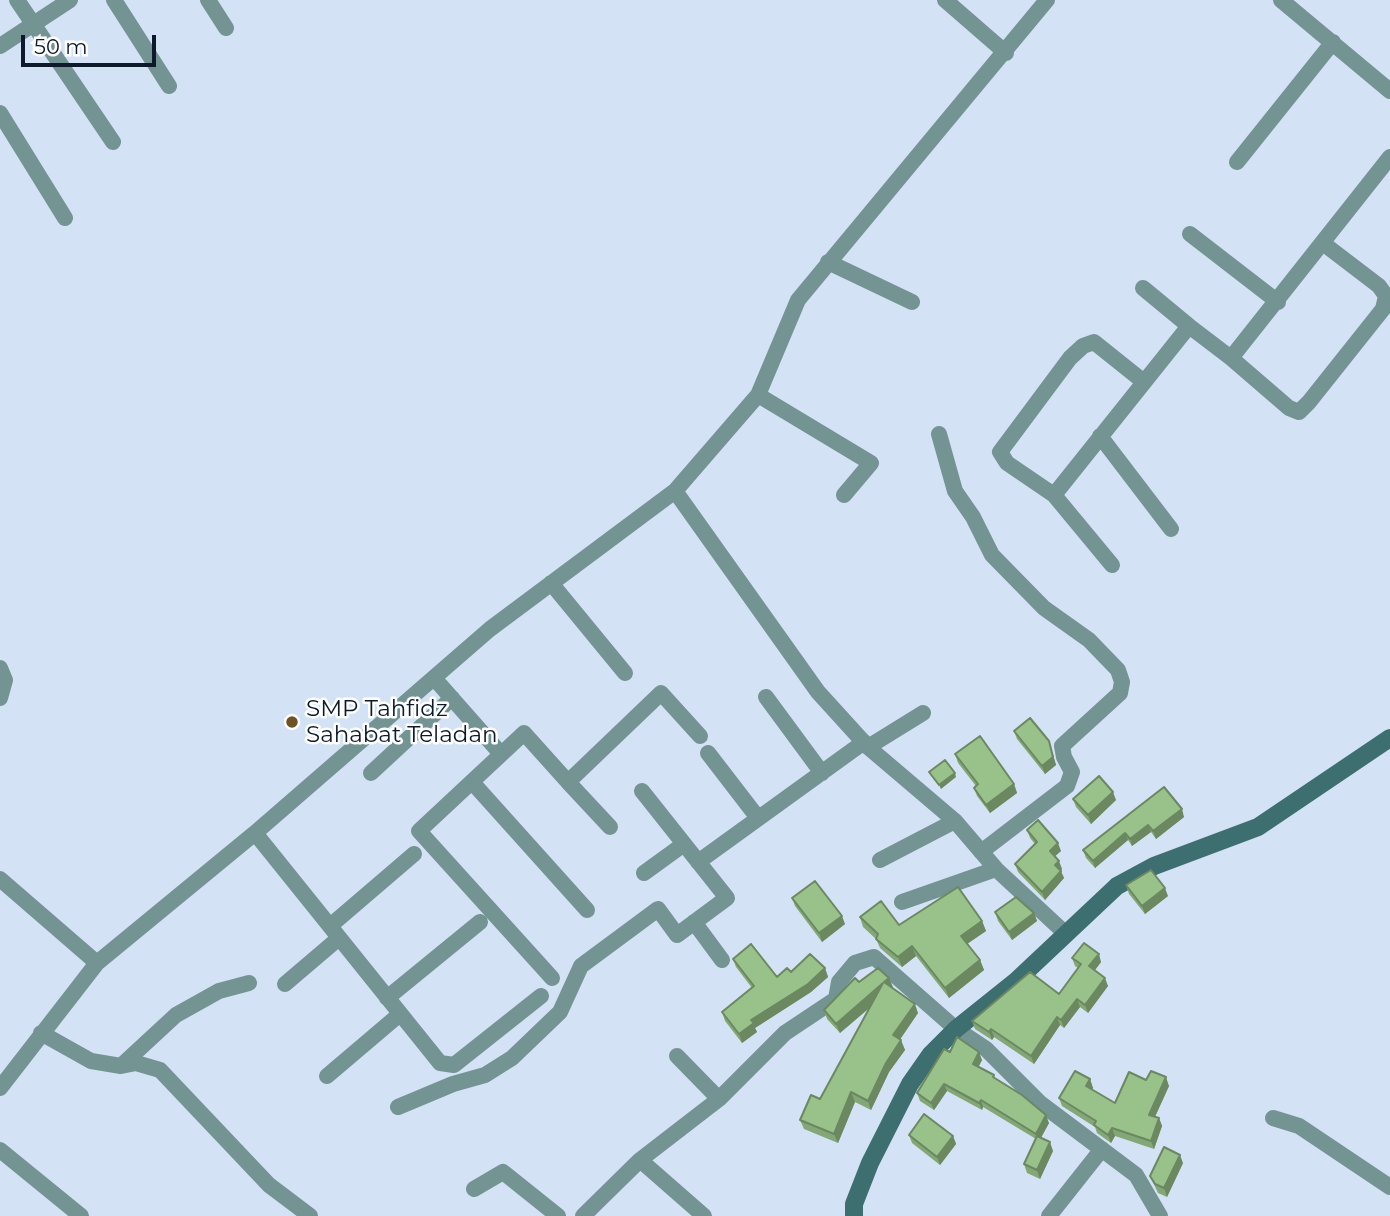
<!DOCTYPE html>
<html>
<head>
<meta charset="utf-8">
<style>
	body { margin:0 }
	#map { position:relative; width:1390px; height:1216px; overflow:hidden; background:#d4e2f6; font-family:Montserrat,sans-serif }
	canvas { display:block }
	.scale { position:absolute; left:21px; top:35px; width:135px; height:32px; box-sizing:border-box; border:4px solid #0e1a2c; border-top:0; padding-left:9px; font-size:21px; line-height:24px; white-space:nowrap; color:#0e1a2c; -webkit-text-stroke:5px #fff; paint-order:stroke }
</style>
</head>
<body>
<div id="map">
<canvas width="1390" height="1216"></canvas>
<div class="scale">50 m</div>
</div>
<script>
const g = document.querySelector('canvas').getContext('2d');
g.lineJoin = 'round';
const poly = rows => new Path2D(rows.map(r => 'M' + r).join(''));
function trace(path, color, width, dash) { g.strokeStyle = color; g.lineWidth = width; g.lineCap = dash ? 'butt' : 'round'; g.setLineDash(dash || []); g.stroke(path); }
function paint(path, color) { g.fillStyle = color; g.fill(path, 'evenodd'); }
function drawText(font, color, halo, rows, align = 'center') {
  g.font = font + ' Montserrat,sans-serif'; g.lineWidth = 5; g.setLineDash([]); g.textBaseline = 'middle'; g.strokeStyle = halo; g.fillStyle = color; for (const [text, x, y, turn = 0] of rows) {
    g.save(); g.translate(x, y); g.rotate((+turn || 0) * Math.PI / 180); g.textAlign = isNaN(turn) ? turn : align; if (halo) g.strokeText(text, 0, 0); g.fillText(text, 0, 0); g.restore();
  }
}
const street = poly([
	[17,0,113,142],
	[114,0,169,86],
	[208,0,226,28],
	[945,0,1006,53],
	[1281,0,1390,91],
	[0,46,70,0],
	[0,113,65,218],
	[1237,162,1333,42],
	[1190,234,1278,302],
	[828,262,912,302],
	[1143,288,1189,326],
	[1231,358,1289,408,1299,412,1309,402,1383,309,1386,296,1379,286,1324,244],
	[758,395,871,463,844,495],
	[939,434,955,491,973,517,992,555,1044,608,1089,640,1118,670,1122,682,1120,693,1062,746,1064,757,1072,772,1067,786,981,852],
	[1100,436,1171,529],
	[675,491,818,692,868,747,955,821,996,869,1065,933],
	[1054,495,1189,326,1231,358,1390,157],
	[1112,565,1054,495,1007,463,1000,452,1070,358,1083,346,1094,342,1144,382],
	[551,583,625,673],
	[0,668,5,680,0,698],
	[434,678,501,754],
	[766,697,822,773],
	[868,747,923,713],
	[708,753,758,818],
	[371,773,452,698],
	[472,782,587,910],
	[568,782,610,827],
	[255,833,490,629,675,491,758,395,798,300,1047,0],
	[880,860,955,821],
	[698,862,864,742],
	[644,873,684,844],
	[0,879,97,963],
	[902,902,996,869],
	[694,922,722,960],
	[330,926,414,854],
	[552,978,419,831,524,733,568,782,661,693,700,736],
	[285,984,339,938],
	[387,998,480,922],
	[41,1033,91,1061,121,1066,136,1063,160,1070,269,1185,310,1216],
	[677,1056,719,1099],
	[123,1064,176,1015,219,991,249,983],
	[327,1076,400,1014],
	[0,1088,97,963,255,833,440,1063,454,1065,541,996],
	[398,1107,453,1084,485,1075,512,1058,560,1012,581,966,658,909,677,935,727,898,642,791],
	[1273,1118,1299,1126,1390,1187],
	[0,1150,81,1216],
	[640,1160,704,1216],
	[474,1189,503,1172,558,1216],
	[583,1216,640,1160,719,1099,785,1033,836,999,839,982,855,963,874,957,956,1029,986,1049,1040,1103,1136,1175,1160,1216],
	[1049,1216,1102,1149]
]);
const secondary = poly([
	[854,1216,854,1204,870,1163,910,1084,931,1054,956,1029,1016,981,1117,886,1154,866,1258,827,1390,738]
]);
const wall = poly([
	[1014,731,1049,741,1056,765,1045,774,1017,739],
	[955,754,1014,784,1017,793,990,813,977,796,974,788,976,786,958,763],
	[1164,787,1184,817,1156,839,1151,832,1132,846,1128,840,1095,868,1086,858,1083,850],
	[1073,799,1116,800,1091,824,1076,807],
	[1027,830,1061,851,1055,856,1062,869,1060,870,1064,878,1045,900,1018,872,1015,864,1035,844,1030,838],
	[1126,885,1168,896,1145,914,1129,894],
	[792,898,845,924,822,942,795,906],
	[995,912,1034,913,1037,921,1012,940,998,921],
	[860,917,899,925,982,921,986,931,967,944,980,960,984,970,949,998,916,956,902,967,880,948,876,939,863,927],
	[1072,958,1101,962,1095,970,1108,986,1088,1013,1080,1007,1064,1028,1060,1025,1034,1064,994,1037,992,1040,975,1029,972,1021,1059,994,1078,968,1075,966],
	[733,959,777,977,791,972,825,968,828,977,811,992,755,1028,757,1032,742,1043,725,1021,722,1012,752,988,736,967],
	[889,978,892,988,918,1013,900,1039,905,1050,889,1072,871,1110,855,1102,838,1143,804,1129,800,1120,820,1099,870,1007,840,1033,827,1019,824,1010],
	[950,1052,982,1060,978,1067,994,1075,995,1079,1049,1123,1041,1138,1053,1151,1040,1179,1027,1173,1024,1164,1036,1139,983,1107,982,1110,947,1091,934,1110,920,1101,917,1093],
	[1090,1079,1093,1088,1092,1090,1115,1103,1146,1080,1169,1086,1155,1117,1159,1118,1162,1126,1154,1149,1115,1136,1111,1143,1097,1133,1095,1127,1062,1106,1059,1098],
	[909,1135,953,1136,956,1144,940,1165,912,1143],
	[1183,1163,1167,1197,1158,1193,1150,1176]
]);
const shadedWall = poly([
	[1049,741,1056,765,1045,774,1042,766],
	[955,773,956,777,941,789,939,785],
	[1014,784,1017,793,990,813,986,805],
	[1113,792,1116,800,1091,824,1088,815],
	[1182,809,1184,817,1156,839,1153,831],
	[1148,825,1151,832,1132,846,1130,839],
	[1125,833,1128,840,1095,868,1093,861],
	[1058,843,1061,851,1053,858,1050,851],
	[1059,861,1062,869,1058,873,1055,865],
	[1061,871,1064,878,1045,900,1042,892],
	[1165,888,1168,896,1145,914,1142,906],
	[1034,913,1037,921,1012,940,1009,932],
	[842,916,845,924,822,942,819,933],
	[982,921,986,931,964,946,961,936],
	[912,946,916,956,902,967,898,957],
	[1099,954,1101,962,1092,974,1089,966],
	[980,960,984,970,949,998,945,988],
	[825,968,828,977,811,992,755,1028,757,1032,742,1043,739,1034,751,1020],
	[889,978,893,987,888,992,884,982],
	[1105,978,1108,986,1088,1013,1085,1005],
	[883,983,887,993,840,1033,836,1024],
	[1077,999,1080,1007,1064,1028,1061,1020],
	[915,1004,918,1013,897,1044,893,1035],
	[1057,1017,1060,1025,1034,1064,1031,1056],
	[991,1029,994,1037,992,1040,989,1032],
	[901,1040,905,1050,889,1072,871,1110,868,1101,886,1063],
	[979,1052,982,1060,976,1072,973,1064],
	[1166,1077,1169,1086,1152,1123,1149,1115],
	[1090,1079,1093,1088,1089,1095,1086,1086],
	[944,1084,947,1091,934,1110,931,1103],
	[851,1092,855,1102,838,1143,834,1134],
	[981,1100,983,1107,982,1110,979,1103],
	[1046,1115,1049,1123,1039,1141,1036,1134],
	[1159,1118,1162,1126,1154,1149,1151,1141],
	[1112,1128,1115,1136,1111,1143,1108,1135],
	[953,1136,956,1144,940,1165,937,1157],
	[1050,1142,1053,1151,1040,1179,1037,1170],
	[1180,1155,1183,1163,1167,1197,1164,1188]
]);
const building = poly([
	[1030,718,1049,741,1053,757,1042,766,1014,731,1030,718],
	[980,736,1014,784,986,805,974,788,978,784,955,754,980,736],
	[945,760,955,773,939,785,929,772,945,760],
	[1099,776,1113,792,1088,815,1073,799,1099,776],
	[1164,787,1182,809,1153,831,1148,825,1130,839,1125,833,1093,861,1083,850,1164,787],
	[1038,820,1058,843,1050,851,1059,861,1055,865,1061,871,1042,892,1015,864,1037,842,1027,830,1038,820],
	[1151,870,1165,888,1142,906,1126,885,1151,870],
	[815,881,842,916,819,933,792,898,815,881],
	[958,887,982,921,961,936,980,960,945,988,912,946,898,957,876,939,878,934,860,917,881,901,899,925,958,887],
	[1016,897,1034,913,1009,932,995,912,1016,897],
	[1084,943,1099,954,1089,966,1105,978,1085,1005,1077,999,1061,1020,1057,1017,1031,1056,991,1029,989,1032,972,1021,1030,972,1059,994,1081,964,1072,958,1084,943],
	[751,944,777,977,787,968,791,972,810,954,825,968,808,984,751,1020,754,1023,739,1034,722,1012,754,986,733,959,751,944],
	[878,968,889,978,884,982,915,1004,893,1035,901,1040,886,1063,868,1101,851,1092,834,1134,800,1120,811,1095,820,1099,883,983,836,1024,824,1010,855,978,859,982,878,968],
	[957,1037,979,1052,973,1064,994,1075,993,1077,1022,1095,1046,1115,1036,1134,981,1100,979,1103,944,1084,931,1103,917,1093,944,1049,950,1052,957,1037],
	[1075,1071,1090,1079,1086,1086,1115,1103,1129,1072,1146,1080,1151,1071,1166,1077,1149,1115,1159,1118,1151,1141,1112,1128,1108,1135,1094,1125,1096,1121,1059,1098,1075,1071],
	[924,1114,953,1136,937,1157,909,1135,924,1114],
	[1037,1136,1050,1142,1037,1170,1024,1164,1037,1136],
	[1164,1147,1180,1155,1164,1188,1155,1184,1150,1176,1164,1147]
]);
const markers = [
	[292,722,7,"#6e5325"]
];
const poiNames = [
	["SMP Tahfidz",306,709],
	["Sahabat Teladan",306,735]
];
trace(street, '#749494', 16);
trace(secondary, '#3d6e70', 18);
paint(wall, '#84a778');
paint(shadedWall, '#6b8861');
paint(building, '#99c28b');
trace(building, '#6b8861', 2);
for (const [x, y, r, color] of markers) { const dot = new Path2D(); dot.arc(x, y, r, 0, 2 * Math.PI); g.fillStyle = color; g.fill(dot); trace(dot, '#fff', 2.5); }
drawText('23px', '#0e1a2c', '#fff', poiNames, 'left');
</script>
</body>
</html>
